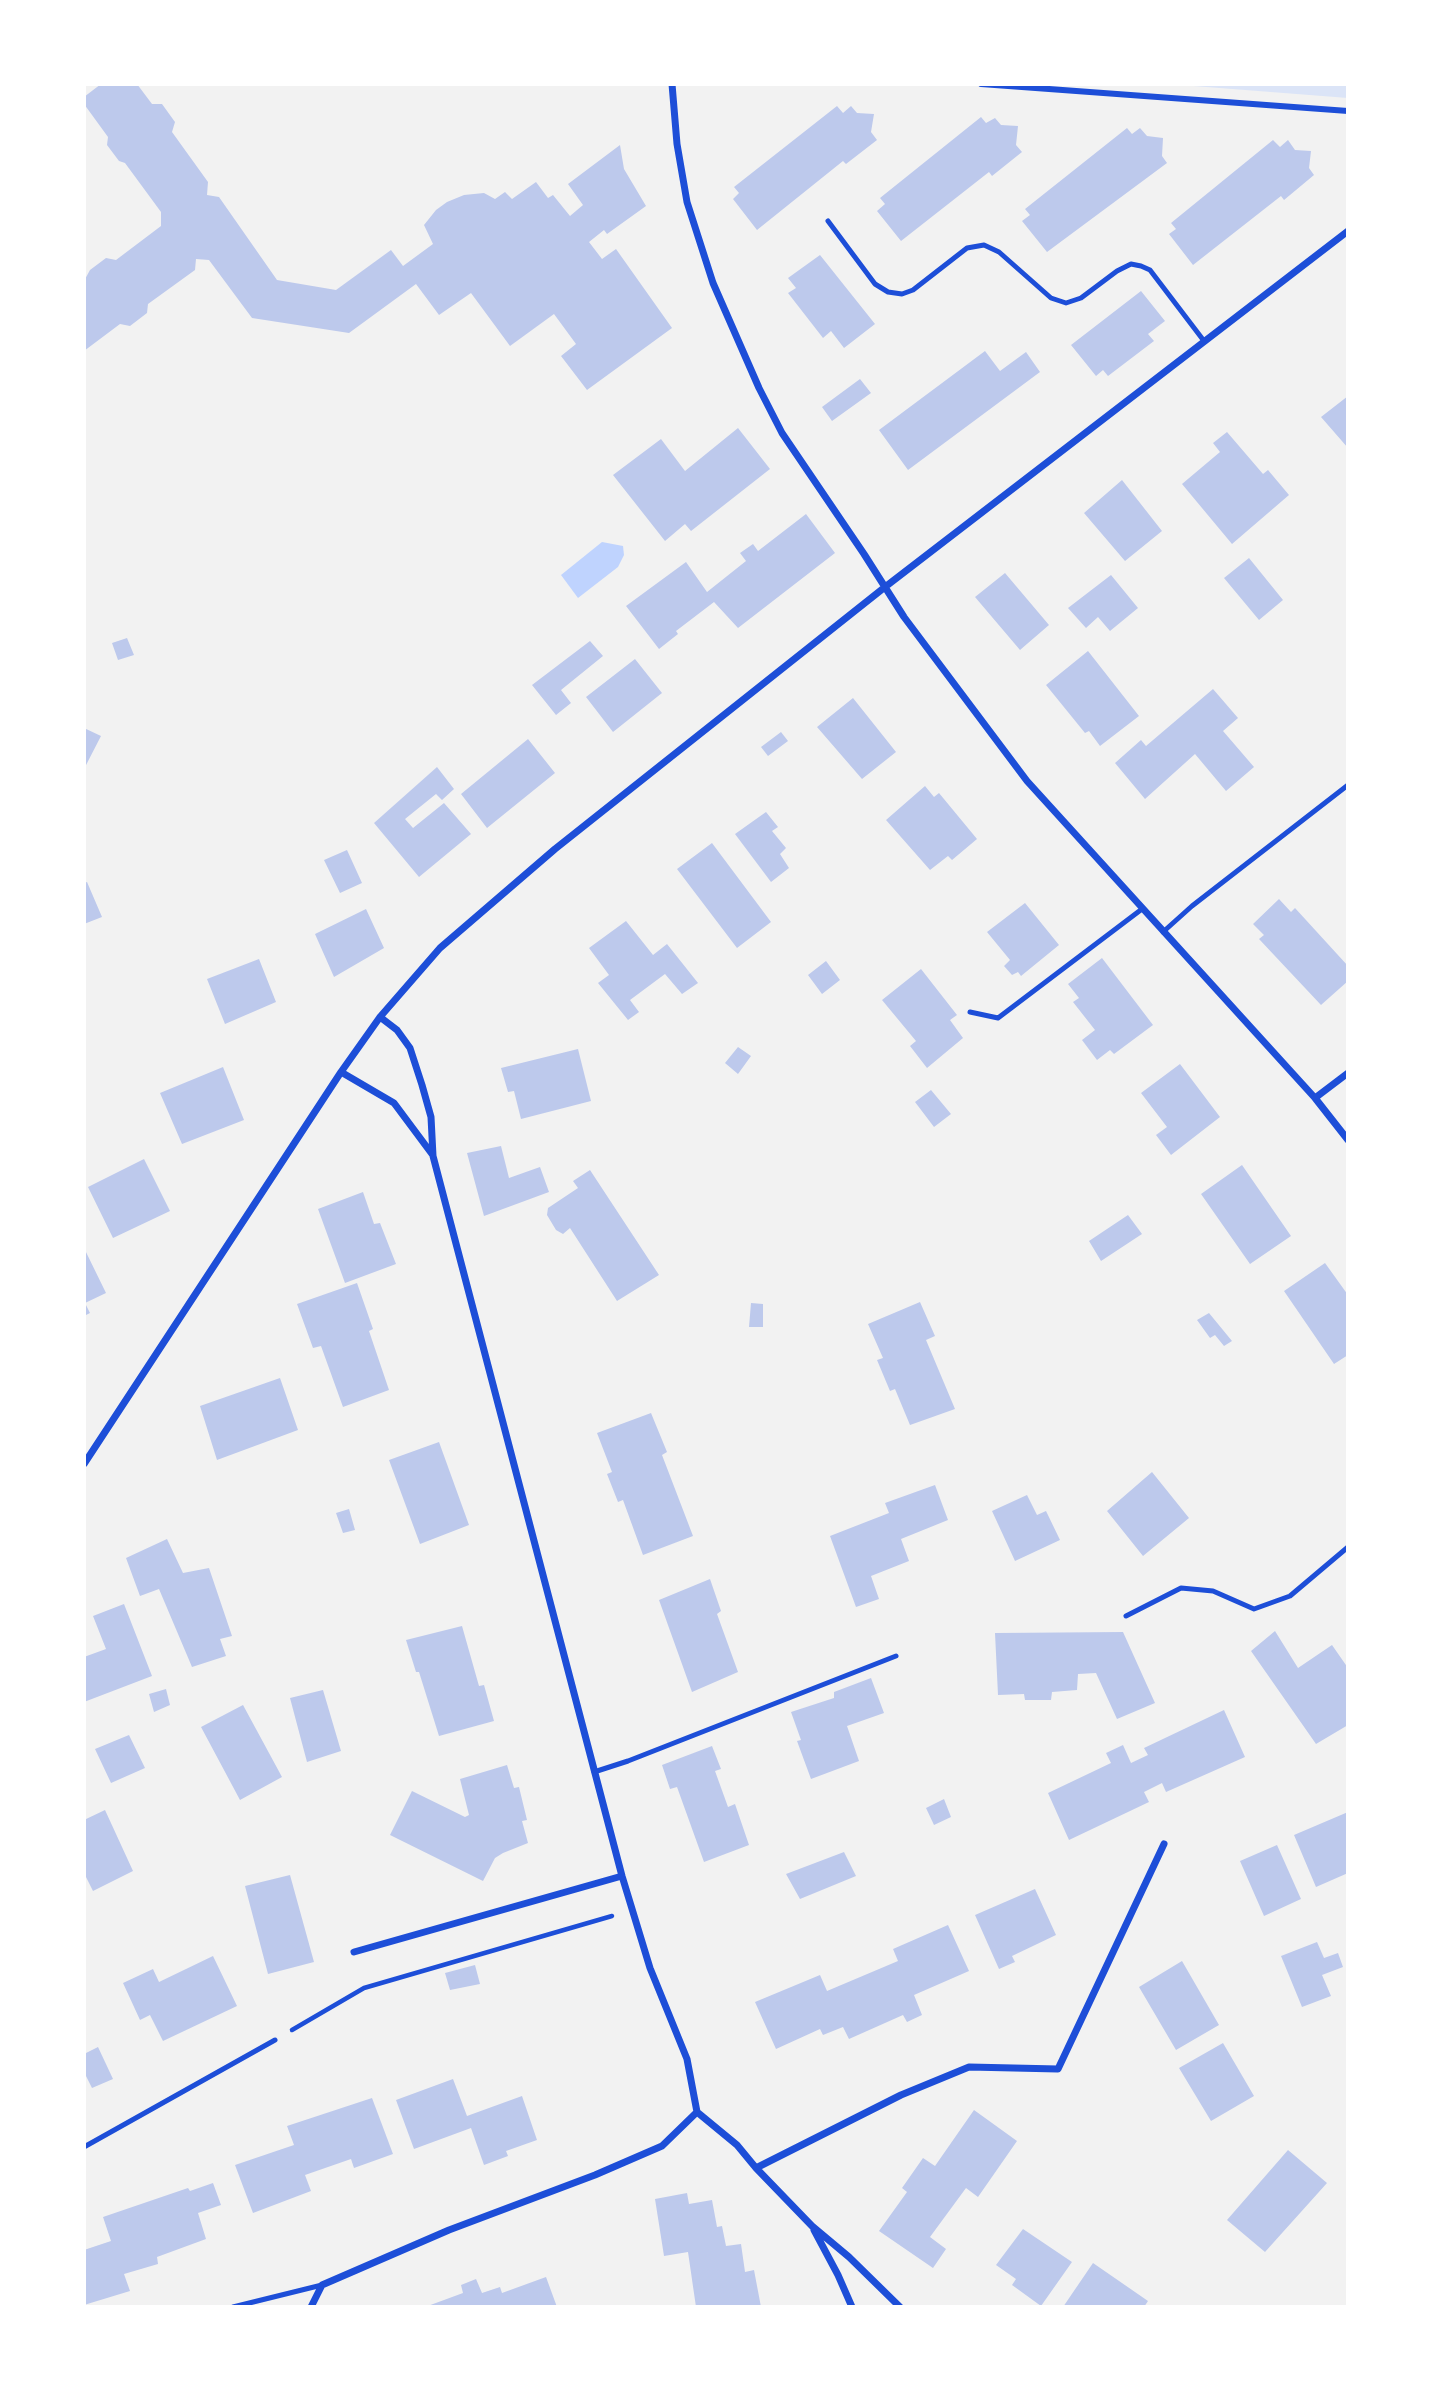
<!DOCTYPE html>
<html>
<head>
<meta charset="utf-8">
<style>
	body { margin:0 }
	#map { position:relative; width:1432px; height:2391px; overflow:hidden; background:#f2f2f2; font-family:Bitter,serif }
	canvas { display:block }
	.frame { position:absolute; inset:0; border:86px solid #fff; pointer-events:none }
</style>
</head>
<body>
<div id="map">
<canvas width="1432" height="2391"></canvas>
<div class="frame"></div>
</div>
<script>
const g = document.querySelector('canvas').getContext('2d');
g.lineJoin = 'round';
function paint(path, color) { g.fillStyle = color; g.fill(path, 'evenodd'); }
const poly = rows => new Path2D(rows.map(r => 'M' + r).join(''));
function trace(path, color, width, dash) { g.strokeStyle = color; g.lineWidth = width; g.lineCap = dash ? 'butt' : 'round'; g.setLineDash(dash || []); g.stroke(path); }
const green = poly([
	[1168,84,1348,84,1348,98]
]);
const water = poly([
	[602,542,623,546,624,555,618,567,578,598,561,575]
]);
const building = poly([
	[101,84,137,84,152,104,162,104,175,122,172,132,208,182,207,195,219,197,277,280,336,290,391,250,403,266,433,244,424,225,436,210,447,202,464,195,484,193,495,199,505,192,512,199,536,182,548,198,553,195,570,216,583,205,568,184,620,145,624,169,646,206,607,234,604,230,589,242,602,259,616,249,672,328,587,390,561,356,576,344,554,314,510,346,471,293,439,315,416,284,349,333,252,318,209,260,196,259,195,270,148,304,147,313,130,326,120,324,84,351,84,281,90,270,106,258,116,260,161,226,161,212,125,163,119,161,107,145,108,137,84,104,84,97],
	[837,106,843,113,851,106,857,113,874,114,871,132,877,140,846,164,843,161,757,230,733,199,739,193,734,187],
	[981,117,986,123,995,118,1001,125,1018,126,1016,145,1022,152,992,176,989,172,901,241,877,211,885,204,880,198],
	[1127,128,1132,134,1140,128,1147,136,1163,138,1162,156,1167,163,1047,252,1022,221,1030,215,1025,209],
	[1273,140,1280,147,1288,140,1295,150,1311,151,1309,168,1314,175,1284,200,1281,196,1193,265,1169,234,1176,229,1171,223],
	[820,255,875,324,844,348,831,331,823,338,788,293,796,288,788,278],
	[1141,291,1165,321,1148,334,1154,341,1108,376,1103,370,1096,376,1071,345],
	[985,351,1000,371,1026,352,1040,372,908,470,879,430],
	[860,379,871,393,832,421,822,407],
	[1348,396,1348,448,1321,417],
	[738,428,770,469,691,531,685,524,665,541,613,475,661,439,685,471],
	[1227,432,1263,474,1268,470,1289,495,1232,544,1182,484,1220,452,1213,443],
	[1122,480,1162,531,1125,561,1084,513],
	[806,514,835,553,738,628,714,602,676,631,678,634,659,649,626,606,686,562,707,592,746,561,740,553,753,544,758,551],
	[1249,558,1283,600,1259,620,1224,578],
	[1005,573,1049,625,1020,650,975,597],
	[1111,575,1138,608,1110,631,1098,617,1086,628,1068,608],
	[127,638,134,655,118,660,112,643],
	[590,641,603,656,561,690,571,703,556,715,532,685],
	[1088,651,1139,716,1100,746,1089,731,1085,733,1046,685],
	[635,659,662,693,613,732,586,697],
	[1213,689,1238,718,1223,731,1254,767,1226,791,1195,754,1145,799,1115,763,1141,740,1146,746],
	[853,698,896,752,862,779,817,727],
	[84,728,101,736,84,769],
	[781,732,788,741,768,756,761,747],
	[528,739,555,773,487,828,461,794],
	[437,767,454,789,442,800,436,794,405,819,413,828,444,803,471,834,419,877,374,823],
	[925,786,934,797,939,793,977,839,952,860,948,856,930,870,886,820],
	[766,812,778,827,772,831,786,848,780,854,789,868,771,882,735,834],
	[712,843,771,922,737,948,677,869],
	[347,850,362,883,340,893,324,860],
	[87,882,102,917,84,924,84,883],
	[1279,899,1291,912,1295,908,1348,966,1348,981,1321,1005,1259,939,1264,935,1253,924],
	[1025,903,1059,945,1021,976,1018,972,1012,975,1004,966,1010,960,987,932],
	[366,909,384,948,334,977,315,934],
	[626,921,653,955,667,944,698,983,682,994,665,974,630,1000,639,1012,628,1020,598,983,609,975,589,948],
	[1102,958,1153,1025,1114,1054,1110,1050,1097,1060,1082,1040,1095,1030,1073,1002,1079,998,1068,984],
	[259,959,276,1002,225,1024,207,979],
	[826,961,840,980,822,994,808,975],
	[921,969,957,1015,950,1020,963,1038,927,1068,910,1046,916,1041,882,1000],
	[738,1047,751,1056,738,1074,725,1063],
	[578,1049,591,1101,521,1119,514,1091,508,1092,501,1068],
	[1180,1064,1220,1117,1171,1155,1156,1135,1167,1127,1141,1093],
	[223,1067,244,1120,182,1144,160,1093],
	[931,1090,951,1114,934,1127,915,1102],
	[501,1146,509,1178,540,1167,549,1192,484,1216,467,1153],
	[144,1159,170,1211,113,1238,88,1187],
	[1242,1165,1291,1236,1250,1264,1201,1194],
	[590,1170,659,1275,617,1301,570,1228,563,1234,556,1230,547,1215,548,1208,578,1188,573,1181],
	[363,1192,374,1224,380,1223,396,1264,345,1283,318,1209],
	[1128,1215,1142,1234,1101,1261,1089,1241],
	[84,1248,106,1293,85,1303,90,1313,84,1316],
	[1325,1263,1348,1295,1348,1355,1334,1364,1284,1291],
	[357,1283,373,1329,369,1331,389,1390,343,1407,321,1346,313,1348,297,1304],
	[920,1302,935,1336,926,1340,955,1409,910,1425,895,1389,890,1391,877,1360,883,1358,868,1324],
	[751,1303,763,1304,763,1327,749,1327],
	[1209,1313,1232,1341,1224,1346,1215,1335,1210,1338,1197,1320],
	[280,1378,298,1430,217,1460,200,1406],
	[651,1413,667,1452,662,1455,693,1536,643,1555,623,1500,618,1502,607,1474,612,1472,597,1433],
	[439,1442,469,1525,420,1544,389,1460],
	[1152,1472,1189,1518,1143,1556,1107,1511],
	[935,1485,948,1520,901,1539,909,1561,871,1576,879,1599,856,1607,830,1536,889,1513,885,1503],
	[1027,1495,1037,1515,1046,1511,1060,1540,1015,1561,992,1511],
	[349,1509,355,1530,343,1533,336,1513],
	[167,1539,183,1573,209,1568,232,1636,220,1639,226,1656,192,1667,159,1589,140,1596,126,1558],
	[710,1579,721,1611,717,1614,738,1672,692,1692,659,1600],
	[124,1604,152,1676,84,1702,84,1657,106,1649,93,1616],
	[462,1626,479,1686,484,1685,494,1721,439,1736,419,1672,416,1672,406,1640],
	[1275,1631,1298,1668,1332,1645,1348,1668,1348,1725,1316,1744,1251,1651],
	[1123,1632,1155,1703,1117,1719,1096,1673,1078,1674,1077,1690,1052,1692,1051,1700,1025,1700,1024,1694,998,1695,995,1633],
	[871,1678,884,1713,847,1726,859,1761,811,1779,797,1741,801,1740,791,1712,834,1698,834,1692],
	[166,1689,170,1705,154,1712,149,1694],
	[323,1690,341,1751,307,1762,290,1698],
	[243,1705,282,1777,240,1800,201,1727],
	[1224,1710,1245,1757,1166,1792,1162,1783,1144,1792,1149,1802,1069,1840,1048,1793,1111,1763,1106,1753,1123,1745,1131,1763,1148,1755,1144,1748],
	[129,1735,145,1768,111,1783,95,1749],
	[712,1746,721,1769,715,1771,728,1807,735,1804,749,1845,704,1862,677,1787,670,1789,662,1765],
	[507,1765,514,1788,519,1787,527,1820,522,1821,528,1843,503,1853,495,1858,483,1881,390,1835,412,1791,465,1817,469,1815,460,1779],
	[944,1799,951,1817,934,1825,926,1808],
	[105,1810,133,1871,93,1891,84,1873,84,1820],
	[1348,1812,1348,1873,1316,1887,1294,1835],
	[1277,1845,1301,1899,1264,1916,1240,1861],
	[844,1852,856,1876,800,1899,786,1874],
	[290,1875,314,1962,268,1974,245,1886],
	[1035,1889,1056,1935,1012,1956,1015,1962,999,1969,975,1915],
	[948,1925,969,1971,914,1995,922,2015,907,2022,903,2015,849,2039,843,2027,823,2035,820,2029,776,2049,755,2002,820,1975,827,1991,898,1961,893,1949],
	[1317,1942,1324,1958,1338,1953,1343,1967,1322,1975,1331,1996,1302,2007,1281,1956],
	[213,1956,237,2006,163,2041,150,2015,140,2020,123,1983,153,1969,159,1982],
	[1182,1961,1219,2025,1176,2050,1139,1987],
	[475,1965,480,1984,450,1990,445,1973],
	[1223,2043,1254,2096,1211,2121,1179,2068],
	[98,2047,113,2079,92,2088,84,2072,84,2054],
	[453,2079,467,2116,522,2096,537,2140,506,2151,508,2156,484,2165,471,2128,414,2149,396,2100],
	[372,2098,393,2154,354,2168,351,2159,305,2175,311,2191,253,2213,235,2165,294,2145,287,2126],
	[974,2110,1017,2141,978,2197,966,2188,930,2237,946,2249,933,2268,879,2231,907,2192,902,2188,923,2158,935,2166],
	[1288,2150,1327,2183,1265,2252,1227,2220],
	[213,2183,221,2205,198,2213,206,2239,157,2257,158,2264,124,2274,130,2291,84,2305,84,2250,111,2241,103,2217,188,2188,190,2191],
	[687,2193,689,2204,712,2200,717,2227,722,2226,726,2246,741,2244,745,2272,754,2270,761,2307,696,2307,688,2252,664,2256,655,2199],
	[1023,2229,1072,2262,1041,2306,1012,2285,1016,2279,996,2265],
	[1093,2263,1148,2301,1144,2307,1063,2307],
	[546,2277,557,2307,425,2307,463,2293,461,2285,476,2279,482,2293,500,2287,502,2293]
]);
const path = poly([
	[292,2030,364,1988,612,1916]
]);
const service = poly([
	[828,221,875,284,888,292,902,294,913,290,967,248,984,245,999,252,1051,298,1066,303,1081,298,1117,271,1131,264,1141,266,1150,270,1204,341],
	[1163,932,1192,906,1348,785],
	[970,1012,998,1018,1142,909],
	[1126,1616,1181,1588,1213,1591,1254,1609,1290,1596,1348,1547],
	[594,1772,628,1761,896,1656],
	[84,2147,275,2040],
	[233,2307,322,2285]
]);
const pedestrian = poly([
	[981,84,1348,111]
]);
const minor = poly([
	[672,84,677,144,687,202,713,283,759,388,782,433,864,554,904,617,1027,781,1315,1098,1348,1140],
	[380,1017,397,1030,410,1048,422,1085,431,1117,433,1156,622,1876,650,1968,687,2059,697,2112,737,2145,756,2168,812,2226,849,2257,900,2307],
	[341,1072,394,1103,432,1154],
	[1315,1098,1348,1073],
	[84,1464,341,1072,380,1017,440,948,555,849,885,587,1348,231],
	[354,1952,622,1876],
	[756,2168,901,2095,969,2067,1058,2069,1164,1844],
	[814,2230,838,2275,852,2307],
	[311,2307,322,2285,449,2230,595,2175,662,2146,697,2112]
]);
paint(green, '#dbe4f7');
paint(water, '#bfd3fe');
paint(building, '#bdc9ec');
trace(path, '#1d4ed8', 4.5);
trace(service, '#1d4ed8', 5);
trace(pedestrian, '#1d4ed8', 6);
trace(minor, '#1d4ed8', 7);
</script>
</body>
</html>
